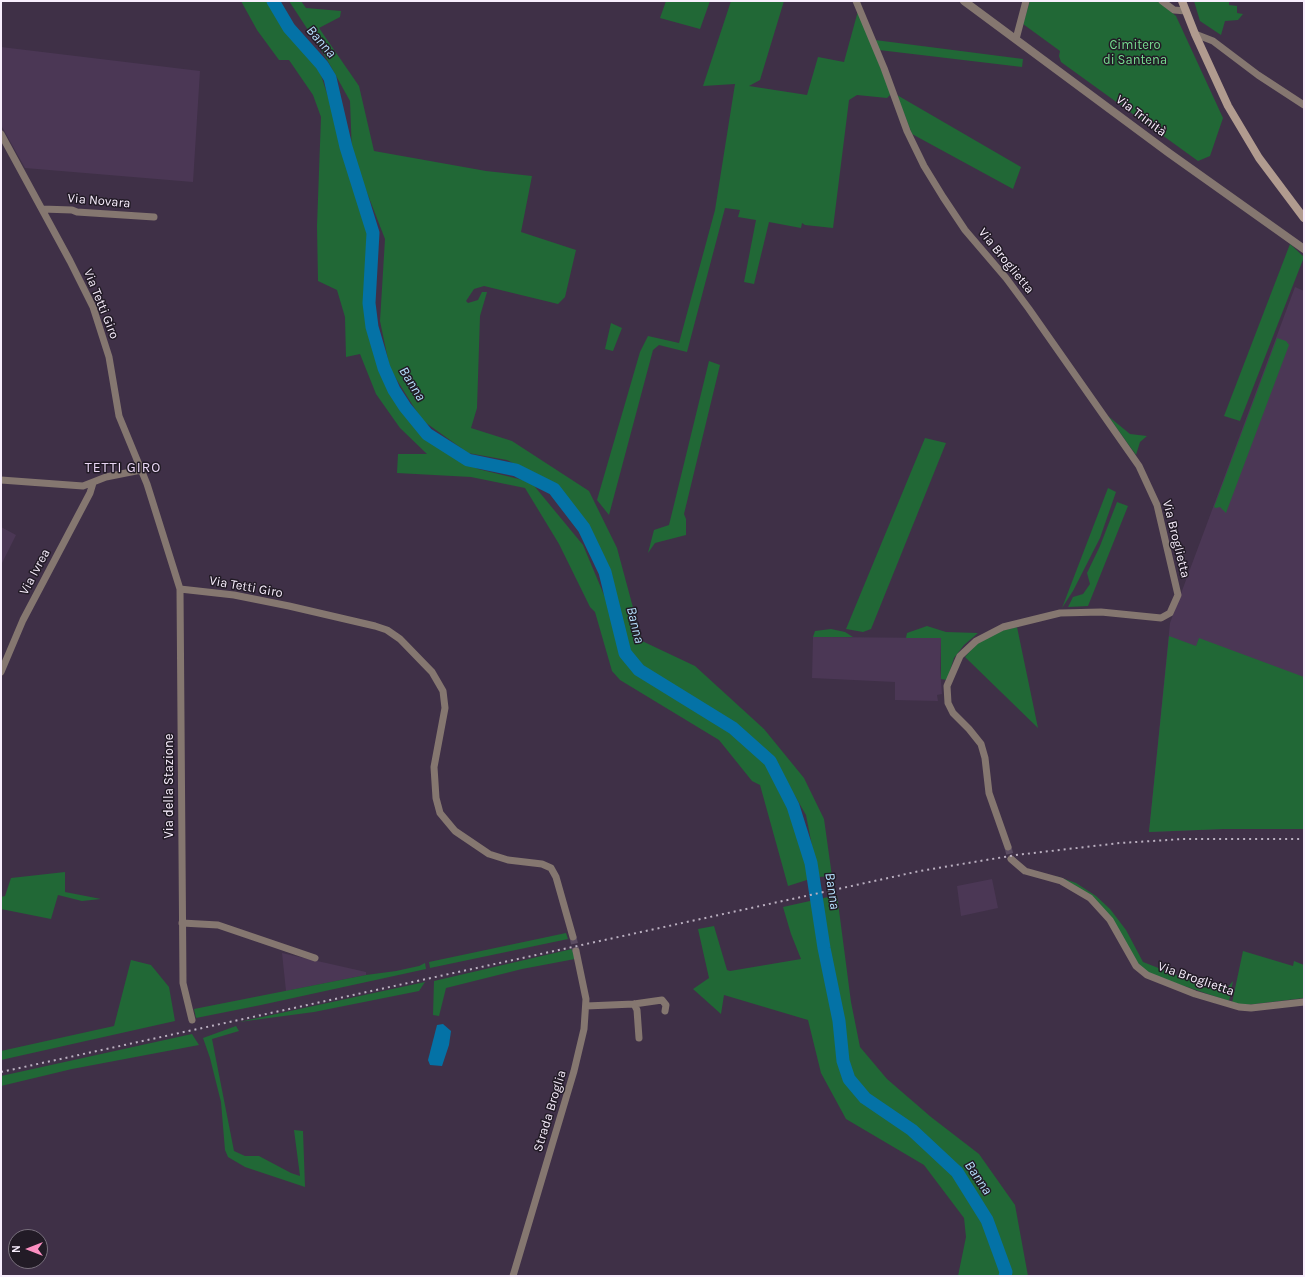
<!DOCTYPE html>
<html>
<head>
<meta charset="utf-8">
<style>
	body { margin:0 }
	#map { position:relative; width:1305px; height:1277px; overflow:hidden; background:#3f3047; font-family:Karla,sans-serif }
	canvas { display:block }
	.frame { position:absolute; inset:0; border:2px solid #f8eefd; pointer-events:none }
	.north { position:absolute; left:8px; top:1229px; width:40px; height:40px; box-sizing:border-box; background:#221b26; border:1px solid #786f7c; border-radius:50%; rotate:270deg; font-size:11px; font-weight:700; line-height:16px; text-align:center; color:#f8eefd }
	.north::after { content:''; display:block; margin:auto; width:14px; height:18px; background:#fc8fc1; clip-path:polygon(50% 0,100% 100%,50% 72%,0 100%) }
</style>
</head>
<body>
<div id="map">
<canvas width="1305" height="1277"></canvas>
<div class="frame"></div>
<div class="north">N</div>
</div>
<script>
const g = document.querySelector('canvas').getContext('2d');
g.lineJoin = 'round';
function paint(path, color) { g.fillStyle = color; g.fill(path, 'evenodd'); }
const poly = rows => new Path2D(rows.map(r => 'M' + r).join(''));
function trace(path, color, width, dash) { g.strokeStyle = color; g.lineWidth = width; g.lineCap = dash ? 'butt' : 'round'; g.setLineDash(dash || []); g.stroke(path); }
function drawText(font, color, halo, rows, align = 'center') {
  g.font = font + ' Karla,sans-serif'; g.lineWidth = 3; g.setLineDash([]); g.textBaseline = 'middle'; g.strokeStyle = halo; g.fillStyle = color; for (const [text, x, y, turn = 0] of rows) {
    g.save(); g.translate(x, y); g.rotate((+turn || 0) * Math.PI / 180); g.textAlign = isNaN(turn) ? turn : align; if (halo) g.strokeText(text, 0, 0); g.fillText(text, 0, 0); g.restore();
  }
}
const built = poly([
	[1,47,200,71,193,182,25,168,1,125],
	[1295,287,1304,291,1304,829,1224,829,1149,832,1170,623],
	[1,527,16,535,1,565],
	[813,637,941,638,940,669,942,694,937,695,938,701,895,700,895,682,812,678],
	[992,879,998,908,961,916,957,886],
	[282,953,366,972,366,975,286,991]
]);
const green = poly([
	[241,1,271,1,289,32,319,69,339,130,346,166,365,213,371,250,367,292,367,331,380,371,400,409,423,435,462,461,478,469,531,482,583,545,607,602,621,656,637,673,729,730,764,760,791,805,810,879,788,886,760,785,752,781,719,740,620,680,612,671,595,612,590,607,559,544,525,488,471,477,397,473,398,454,427,454,400,428,376,394,360,354,346,357,345,317,337,290,318,281,317,226,321,117,313,95,289,60,279,60,257,30],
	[289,1,301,1,306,8,341,11,340,17,319,28,359,86,374,151,486,171,532,176,521,232,576,250,565,297,558,304,484,286,474,289,466,301,468,303,478,300,482,292,487,292,480,316,477,408,471,428,512,441,589,491,617,548,642,641,695,666,764,729,804,778,824,819,832,876,818,877,806,815,774,760,739,726,644,668,630,652,611,572,589,528,557,485,507,460,468,453,422,420,390,369,380,321,385,239,352,154,350,101,325,56],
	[666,1,710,1,700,29,660,18],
	[731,1,784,1,760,80,749,86,807,95,818,57,844,62,858,11,891,94,887,98,857,95,849,100,833,228,805,225,802,223,801,228,769,222,754,284,744,282,756,220,738,217,740,210,725,208,687,352,659,345,653,350,609,515,597,500,640,352,648,336,679,343,715,210,735,84,703,86],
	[1030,1,1158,1,1176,16,1223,118,1210,156,1198,161,1061,62,1059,56,1060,51,1023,24],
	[1194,1,1229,1,1229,5,1237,6,1237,13,1243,14,1238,20,1225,21,1221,35,1200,21],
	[875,40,1023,59,1022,67,879,50],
	[897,95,1021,167,1013,189,912,134],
	[1290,244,1304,257,1240,421,1224,416],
	[611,323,622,328,613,351,605,349],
	[1277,338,1286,341,1289,345,1226,513,1220,507,1216,508,1214,507],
	[709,361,720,365,684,514,686,519,686,535,655,543,648,553,654,530,669,525],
	[1108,416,1130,434,1147,436,1140,442,1136,455],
	[925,438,946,443,871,629,863,632,846,629],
	[1108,488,1116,492,1100,538,1073,591,1062,608],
	[1117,502,1128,506,1088,606,1068,607,1073,597,1083,594,1090,584,1087,573,1100,546],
	[927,626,946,632,978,633,964,645,954,658,947,680,941,679,941,638,906,638,907,633],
	[1017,627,1038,728,965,657,978,642,996,632],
	[831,629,845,632,853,637,813,637,815,631],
	[1169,636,1196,646,1199,638,1304,677,1304,829,1224,829,1149,832],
	[65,872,65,892,101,899,82,901,58,895,51,919,1,909,1,897,5,896,11,878],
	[1056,876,1076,883,1096,896,1110,909,1126,930,1143,962,1184,978,1227,988,1233,981,1229,1001,1148,974,1142,969,1094,900],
	[837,895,851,1002,860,1047,887,1079,931,1117,979,1154,1015,1205,1028,1276,958,1276,966,1237,964,1218,924,1165,846,1119,821,1073,808,1020,724,995,721,1014,693,989,709,978,698,929,714,926,727,970,730,971,801,959,791,934,783,907],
	[566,933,568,939,430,968,429,962],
	[572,949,575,959,522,969,446,988,439,1016,433,1015,434,981],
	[1243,951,1293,966,1294,961,1304,965,1304,998,1247,1005,1232,1003],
	[131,960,151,965,169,987,175,1021,1,1060,1,1051,114,1026],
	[425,963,426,969,261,1005,196,1018,194,1009,366,975,396,971,419,966],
	[425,982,419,991,314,1012,239,1022],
	[236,1026,239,1031,212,1039,234,1151,245,1156,259,1156,291,1173,300,1176,294,1130,303,1131,305,1187,245,1167,228,1157,225,1150,221,1102,210,1058,203,1038],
	[192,1034,199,1045,72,1069,1,1086,1,1076]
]);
const water = poly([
	[443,1024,451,1031,449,1045,442,1066,430,1065,428,1060,437,1025]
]);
const river = poly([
	[273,1,289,28,322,65,330,78,346,147,373,233,369,303,372,327,384,368,394,390,405,407,427,434,468,460,516,470,554,489,584,528,605,572,625,653,639,670,733,728,770,761,793,806,811,863,824,948,839,1021,843,1061,849,1079,865,1098,912,1130,957,1172,987,1220,1006,1272,1005,1276]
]);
const minorTunnel = poly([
	[1008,847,1011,859],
	[573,937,576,951]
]);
const minor = poly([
	[856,1,884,68,907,131,924,166,943,197,965,230,1006,278,1029,309,1139,466,1157,505,1178,595,1170,613,1161,618,1101,612,1060,613,1003,627,976,641,960,656,947,686,948,703,953,713,969,729,981,744,985,758,989,793,1008,847],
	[1162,1,1174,10,1186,11],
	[1195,34,1213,41,1258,75,1304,105],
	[1016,39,1026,1],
	[1,134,70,261,93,307,109,357,119,416,147,484,180,589,234,595,289,606,375,626,387,630,400,639,432,672,443,691,445,708,434,767,436,798,440,813,455,831,489,854,508,860,542,864,551,868,556,877,573,937],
	[42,209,72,210,77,212,154,217],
	[1,480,83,486,106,477,141,470],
	[180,589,183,983,192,1020],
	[1,672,23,620,90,493,93,483],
	[1011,859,1025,871,1061,881,1090,898,1110,920,1136,966,1147,975,1195,994,1239,1007,1251,1008,1304,1002],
	[182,923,218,925,315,958],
	[634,1004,637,1010,639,1038],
	[586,1006,634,1004,662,1000,666,1005,665,1011],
	[513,1276,574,1071,584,1029,586,999,576,951]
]);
const tertiary = poly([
	[964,1,1169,153,1304,249]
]);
const secondary = poly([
	[1182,1,1195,34,1228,106,1259,158,1304,218]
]);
const rail = poly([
	[1,1072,920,871,1016,855,1120,843,1183,839,1304,839]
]);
const parkNames = [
	["Cimitero",1135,45],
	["di Santena",1135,60]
];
const streetNames = [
	["Via Trinità",1141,116,37],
	["Via Novara",99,201,5],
	["Via Broglietta",1006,261,51],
	["Via Tetti Giro",101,304,68],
	["Via Broglietta",1176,539,76],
	["Via Ivrea",35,572,-62],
	["Via Tetti Giro",246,587,10],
	["Via della Stazione",169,786,-90],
	["Via Broglietta",1196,979,19],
	["Strada Broglia",550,1111,-73]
];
const waterNames = [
	["Banna",321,42,49],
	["Banna",412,384,58],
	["Banna",635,625,76],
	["Banna",832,891,81],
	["Banna",978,1178,56]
];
const neighbourhoodNames = [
	["TETTI GIRO",123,468]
];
paint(built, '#4b3755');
paint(green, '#216836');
paint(water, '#0472a6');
trace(river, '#0472a6', 13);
trace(minorTunnel, '#5b4c62', 7, [7, 3.5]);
trace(minor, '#857770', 7);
trace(tertiary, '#857770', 8);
trace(secondary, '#b19b8f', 8);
trace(rail, '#bbb0c1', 2, [2, 4]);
drawText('13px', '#77de90', '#221b26', parkNames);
drawText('13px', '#f8eefd', '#221b26', streetNames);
drawText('italic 14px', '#b5dffc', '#221b26', waterNames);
g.letterSpacing = '1px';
drawText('14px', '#ead7f5', '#221b26', neighbourhoodNames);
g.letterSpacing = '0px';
</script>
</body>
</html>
